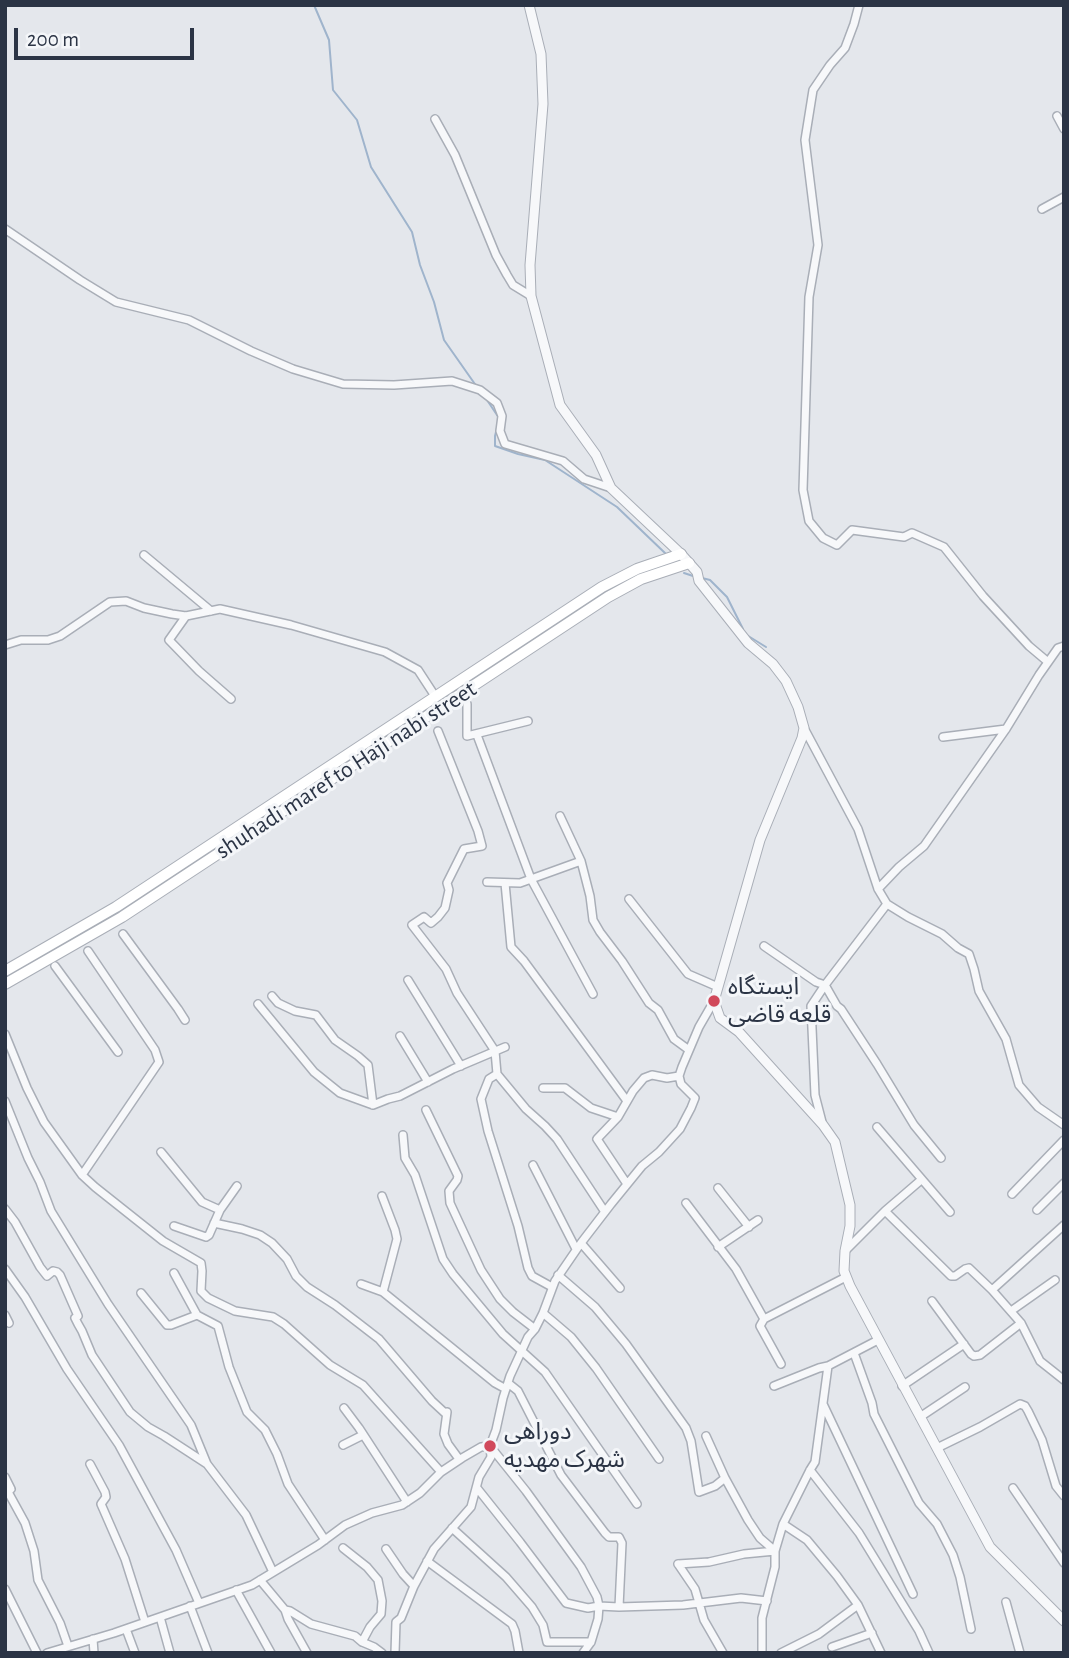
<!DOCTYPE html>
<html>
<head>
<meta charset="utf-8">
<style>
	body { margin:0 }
	#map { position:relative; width:1069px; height:1658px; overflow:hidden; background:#e4e7ec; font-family:"Alegreya Sans",sans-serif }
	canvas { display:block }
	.frame { position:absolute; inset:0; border:7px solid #2b3445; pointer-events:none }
	.scale { position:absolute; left:14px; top:28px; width:180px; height:32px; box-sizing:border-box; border:4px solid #2b3445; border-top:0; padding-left:9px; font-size:21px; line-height:24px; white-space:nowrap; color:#2b3445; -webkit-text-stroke:5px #f4f6f9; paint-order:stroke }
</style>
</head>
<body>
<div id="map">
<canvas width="1069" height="1658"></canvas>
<div class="frame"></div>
<div class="scale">200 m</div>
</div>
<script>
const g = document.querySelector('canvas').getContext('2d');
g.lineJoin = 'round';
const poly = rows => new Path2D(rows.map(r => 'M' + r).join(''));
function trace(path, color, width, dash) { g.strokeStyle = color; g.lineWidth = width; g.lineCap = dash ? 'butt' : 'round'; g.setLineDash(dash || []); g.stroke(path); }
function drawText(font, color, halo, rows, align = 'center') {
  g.font = font + ' "Alegreya Sans","Noto Sans Arabic",sans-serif'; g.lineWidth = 6; g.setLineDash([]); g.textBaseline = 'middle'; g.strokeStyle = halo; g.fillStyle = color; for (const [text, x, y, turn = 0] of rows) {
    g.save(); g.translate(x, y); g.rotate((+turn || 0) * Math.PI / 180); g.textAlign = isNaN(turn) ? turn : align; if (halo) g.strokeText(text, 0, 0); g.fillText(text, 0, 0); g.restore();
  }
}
const stream = poly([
	[314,5,329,40,333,90,357,120,371,167,412,232,420,265,434,302,444,340,477,387],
	[487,400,499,418],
	[498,424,495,436,495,446,518,454,545,460,617,507,666,554],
	[684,573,693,576],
	[702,578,710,580,727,597,743,629],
	[745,634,766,647]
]);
const minor = poly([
	[859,5,854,24,845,48,830,65,813,90,805,140,818,245,809,297,803,490,809,521,823,538,837,545,852,530,904,537,912,533,944,547,983,596,1029,646,1048,662],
	[1057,116,1064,129],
	[435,119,455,155,496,255,507,275,513,285,531,296],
	[1042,209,1064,197],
	[5,229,80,280,116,302,189,320,251,351,293,369,343,384,394,385,452,381,480,390,497,403,502,416,500,431,505,444,563,461,584,479,611,488],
	[144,555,211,611],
	[186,616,169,640,199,671,231,699],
	[5,645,21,640,48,640,60,636,110,602,126,601,144,608,172,614,186,616,220,609,291,625,385,652,418,670,433,693],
	[467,704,467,736,528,721],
	[804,728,858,829,878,889,887,904,908,917,942,934,958,948,969,954,974,969,979,991,1006,1039,1019,1085,1038,1107,1064,1125],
	[438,731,478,831,482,846,464,849,447,883,449,890,445,908,438,917,431,923,424,917,412,925,446,969,457,993,495,1051,497,1074,526,1109,545,1126,557,1139,605,1212],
	[477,735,531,879,593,994],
	[943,737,1006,729],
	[560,816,581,861,590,896,593,920,600,932,622,961,649,1003,658,1010,674,1039,689,1050],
	[487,882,520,883,581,861],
	[505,883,511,947,524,961,627,1101],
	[878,889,899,867,924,846,1006,729,1039,675,1058,648,1064,646],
	[629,899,688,974,718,987],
	[123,934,178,1009,185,1020],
	[764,946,816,982,825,985,837,1006,841,1009,877,1064,914,1125,941,1158],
	[55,966,118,1052],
	[408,980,461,1066],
	[272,996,278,1003,295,1011,316,1015,335,1040,358,1056,368,1065,373,1105],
	[258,1004,314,1072,340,1093,373,1105,388,1099,400,1096,453,1069,505,1047],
	[5,1034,27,1088,44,1122,82,1175,95,1187,163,1241,201,1263,202,1271,201,1291,208,1298,235,1311,273,1317,284,1324,330,1365,363,1385,441,1472],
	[400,1036,428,1082],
	[497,1074,489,1079,481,1099,488,1131,518,1226,528,1268,532,1276,552,1287],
	[543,1088,565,1088,591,1108,618,1117],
	[5,1101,28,1158,40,1182,51,1211,108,1304,191,1425,207,1464,246,1515,273,1572],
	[426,1110,458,1176,457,1180,449,1191,450,1203,481,1270,500,1299,513,1312,535,1329],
	[822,1122,815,1095,811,1006,825,985,887,904],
	[877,1127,950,1212],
	[403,1135,405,1158,415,1175,443,1259,453,1274,503,1334,545,1372,637,1504],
	[161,1152,202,1202,220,1210],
	[533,1165,576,1249],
	[82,1175,159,1062,155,1050,88,951],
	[627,1184,597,1139,618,1117,633,1091,644,1078,652,1075,667,1078,679,1076],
	[718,1188,749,1227],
	[1012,1194,1064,1140],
	[382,1196,395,1230,397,1239,383,1292],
	[686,1203,736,1269,764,1319],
	[5,1209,15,1222,40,1267,47,1276,53,1271,57,1272,60,1275,78,1316,75,1318,78,1324,82,1331,92,1355,130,1412,148,1427,164,1436,207,1464],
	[1037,1210,1064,1183],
	[885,1211,951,1276,955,1276,965,1269,969,1268,992,1290,1021,1323,1040,1361,1064,1380],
	[214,1223,242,1229,260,1235,272,1243,287,1259,296,1276,307,1287,335,1305,379,1339,432,1401,446,1414],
	[174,1226,206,1237,209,1235,220,1210,237,1186],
	[581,1243,620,1288],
	[718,1247,758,1220],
	[845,1251,885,1211,921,1180],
	[5,1269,25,1297,67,1369,119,1445,176,1550,199,1603],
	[174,1273,197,1315],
	[558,1275,595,1307,626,1344,686,1428,691,1441,699,1492,715,1486,725,1478],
	[361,1284,383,1292,495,1383,506,1389],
	[992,1290,1064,1225],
	[141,1293,167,1325,171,1325,197,1315,218,1326,229,1367,247,1412,265,1430,277,1454,288,1484,325,1540],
	[932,1301,971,1354,974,1356,980,1355,1021,1323],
	[1011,1311,1055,1280],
	[543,1313,571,1337,596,1368,659,1459],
	[5,1315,9,1323],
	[854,1353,872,1403,874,1414,919,1503,937,1524,953,1555,960,1577,971,1629],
	[781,1364,760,1326,764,1319,846,1277],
	[508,1383,518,1391,561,1475,605,1533,609,1537,619,1537,622,1543,619,1607],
	[774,1386,819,1368,828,1366],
	[902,1386,964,1344],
	[823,1404,913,1594],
	[344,1408,359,1428,407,1502],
	[447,1412,444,1434,448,1444,459,1459],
	[920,1417,965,1387],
	[706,1436,725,1478,748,1520,760,1538,775,1551],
	[343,1445,363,1435],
	[937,1448,980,1427,1020,1404,1025,1406,1028,1411,1042,1440,1056,1486,1064,1496],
	[90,1464,105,1492,106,1497,101,1504,125,1559,145,1622],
	[810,1470,859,1533,919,1631,929,1653],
	[5,1477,11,1489,8,1492,25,1523,34,1551,38,1580,60,1623,68,1646],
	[477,1488,520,1542,566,1603,588,1608,599,1606,619,1607,683,1605,741,1598,767,1601],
	[1013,1488,1064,1563],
	[783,1524,807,1540,837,1576,858,1605,881,1653],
	[452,1528,506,1577,532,1607,543,1625,547,1642,591,1642],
	[343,1548,367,1567,378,1580,382,1601,381,1614,370,1627,362,1642],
	[386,1549,403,1574,414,1586],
	[427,1561,512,1624,515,1631,519,1653],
	[678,1564,695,1589,704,1620,723,1653],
	[678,1564,709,1562,744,1554,775,1551],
	[260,1580,285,1610,288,1619,307,1653],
	[5,1589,37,1653],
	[236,1590,271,1653],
	[1006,1602,1020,1653],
	[190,1606,208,1653],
	[285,1610,290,1611,311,1624,355,1636,362,1642,374,1647,382,1653],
	[160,1617,170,1653],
	[126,1629,135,1653],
	[93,1639,94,1653],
	[832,1647,872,1633],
	[47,1653,114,1633,252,1585,318,1545,345,1525,372,1513,402,1505,420,1493,441,1472,462,1458,481,1447,490,1446,526,1491,581,1567,597,1597,599,1606,598,1619,591,1642,583,1653],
	[395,1653,396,1622,401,1618,414,1586,434,1549,471,1507,479,1477,491,1457,490,1446,496,1430,503,1398,510,1376,528,1337,535,1329,543,1313,555,1281,581,1243,611,1204,642,1166,659,1152,680,1129,691,1108,695,1098,681,1084,679,1076,682,1067,699,1027,714,1001],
	[762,1653,762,1618,775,1567,775,1551,783,1524,810,1470,815,1462,828,1366,878,1340],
	[781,1653,819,1634,858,1605]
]);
const tertiary = poly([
	[529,5,541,54,543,104,530,265,531,296,560,405,596,455,611,488,681,554,697,572,699,581,748,643,773,664,786,681,798,707,804,728,802,738,760,840,714,1001,720,1018,739,1032,823,1125,835,1142,850,1205,850,1226,845,1251,844,1271,850,1286,990,1547,1064,1621]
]);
const secondary = poly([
	[5,971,116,907,602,587,637,569,681,554],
	[5,984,122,917,608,597,641,579,689,563]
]);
const markers = [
	[714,1001,7,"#d1495b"],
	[490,1446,7,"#d1495b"]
];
const streetNames = [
	["shuhadi maref to Haji nabi street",346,770,-33]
];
const poiNames = [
	["ایستگاه",728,987],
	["قلعه قاضی",728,1015],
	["دوراهی",504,1432],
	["شهرک مهدیه",504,1460]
];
trace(stream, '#9fb4cc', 2);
trace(minor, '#a9aeb7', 10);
trace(tertiary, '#a9aeb7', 11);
trace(secondary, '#a9aeb7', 12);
trace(minor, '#f7f8fa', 7);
trace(tertiary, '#f7f8fa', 9);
trace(secondary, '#fff', 10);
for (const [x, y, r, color] of markers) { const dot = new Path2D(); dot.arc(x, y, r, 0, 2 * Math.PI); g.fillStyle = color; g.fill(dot); trace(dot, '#f4f6f9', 2.5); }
drawText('24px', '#2b3445', '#f4f6f9', streetNames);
drawText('24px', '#2b3445', '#f4f6f9', poiNames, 'left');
</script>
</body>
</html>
